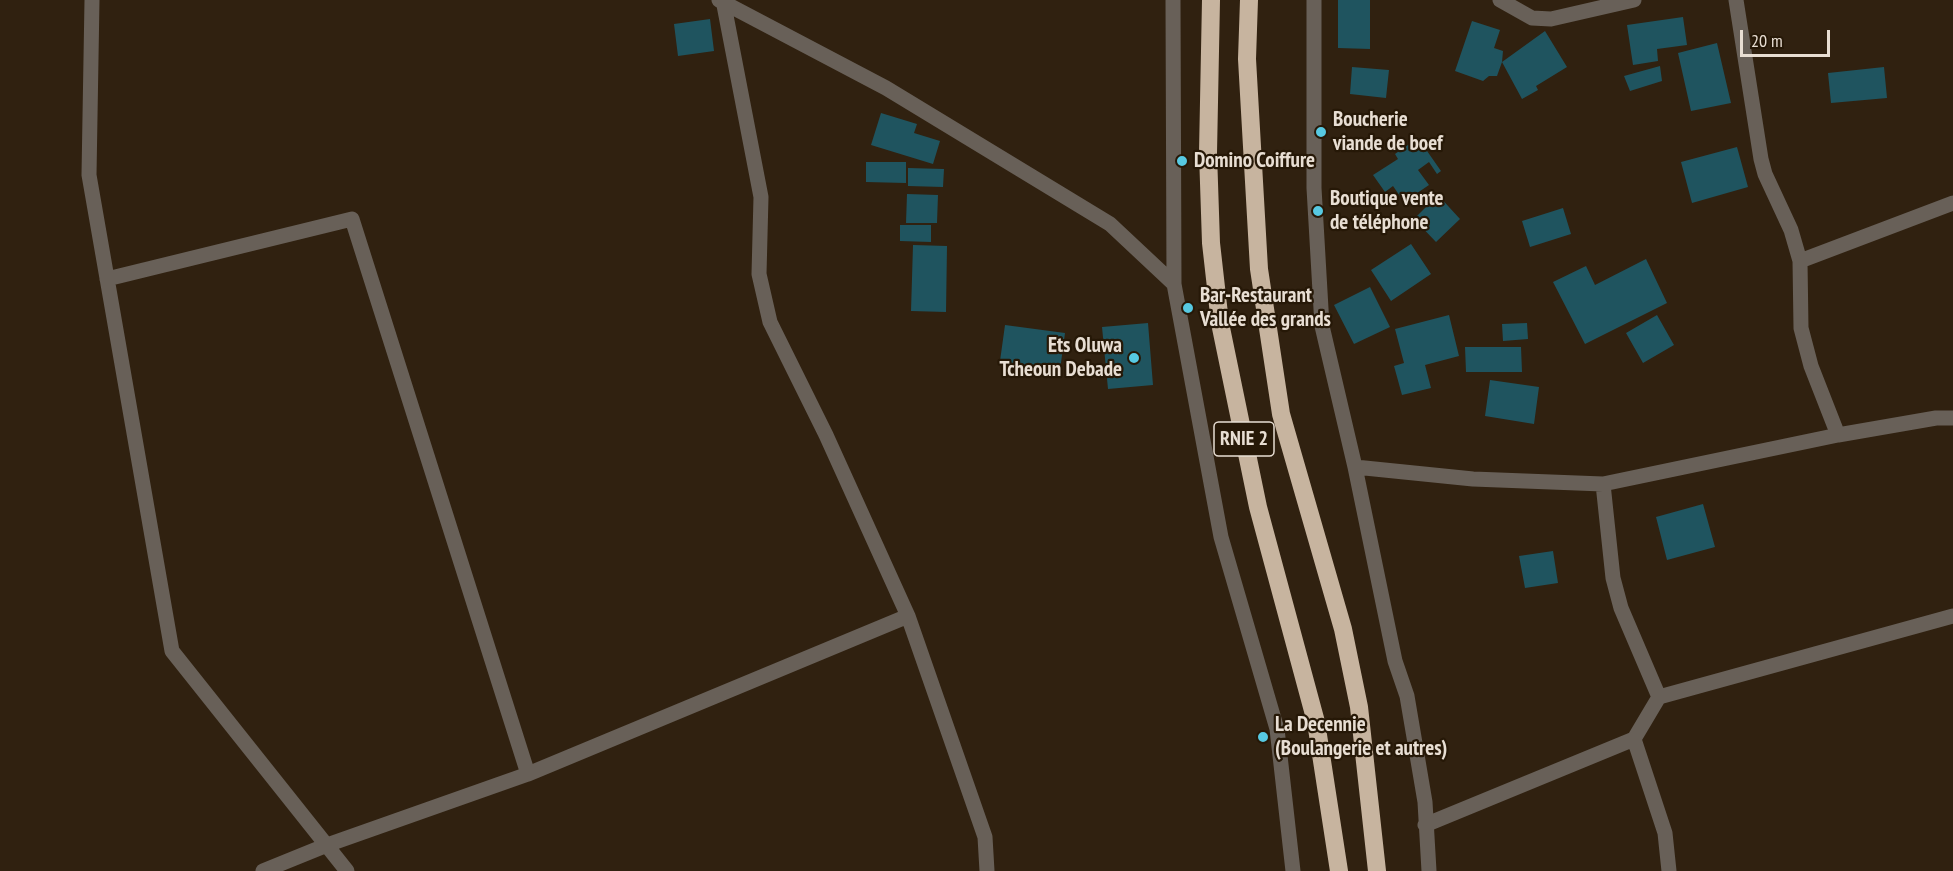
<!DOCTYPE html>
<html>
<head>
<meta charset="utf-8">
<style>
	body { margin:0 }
	#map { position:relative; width:1953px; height:871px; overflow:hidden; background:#302110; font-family:"PT Sans Narrow",sans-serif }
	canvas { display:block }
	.scale { position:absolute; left:1740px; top:30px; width:90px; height:27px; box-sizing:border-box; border:3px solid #e8ded3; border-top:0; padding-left:8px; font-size:18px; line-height:21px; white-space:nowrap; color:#e8ded3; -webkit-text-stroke:4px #261807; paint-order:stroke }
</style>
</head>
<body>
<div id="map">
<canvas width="1953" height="871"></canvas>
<div class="scale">20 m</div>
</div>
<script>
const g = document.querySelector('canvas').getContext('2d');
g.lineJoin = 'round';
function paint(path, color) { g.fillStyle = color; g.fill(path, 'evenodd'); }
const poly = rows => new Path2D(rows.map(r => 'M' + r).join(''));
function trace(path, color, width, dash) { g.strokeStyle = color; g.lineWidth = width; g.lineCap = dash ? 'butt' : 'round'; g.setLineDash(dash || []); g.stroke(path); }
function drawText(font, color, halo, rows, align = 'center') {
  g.font = font + ' "PT Sans Narrow",sans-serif'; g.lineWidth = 4.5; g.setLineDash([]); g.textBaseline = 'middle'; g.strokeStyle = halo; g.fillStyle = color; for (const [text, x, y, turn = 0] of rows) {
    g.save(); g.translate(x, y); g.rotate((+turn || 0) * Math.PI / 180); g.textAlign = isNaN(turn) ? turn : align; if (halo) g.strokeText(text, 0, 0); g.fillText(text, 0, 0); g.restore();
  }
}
const building = poly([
	[1338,0,1370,0,1370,49,1338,48],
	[1683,17,1687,45,1657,49,1658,61,1633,65,1627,25],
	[710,19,714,51,678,56,674,24],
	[1472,21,1500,30,1494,48,1503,51,1502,62,1545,31,1567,67,1536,86,1538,90,1522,99,1502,62,1497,76,1489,76,1483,81,1455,71],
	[1717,43,1731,103,1691,111,1678,53],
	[1660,66,1662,81,1630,91,1624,76],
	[1352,67,1389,70,1386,98,1350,94],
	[1884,67,1887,98,1831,103,1828,73],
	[881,113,917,124,914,133,940,141,933,164,871,145],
	[1418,138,1441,171,1437,174,1429,162,1418,170,1429,185,1404,202,1393,186,1385,192,1373,175,1398,159,1395,154],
	[1737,147,1748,187,1692,203,1681,162],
	[866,162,906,162,906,183,866,182],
	[908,168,944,169,943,187,908,186],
	[907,194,938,195,937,223,906,223],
	[1438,195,1460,219,1436,242,1414,219],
	[1563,208,1571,234,1530,247,1522,221],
	[900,225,931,225,931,242,900,241],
	[1411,244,1431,274,1391,301,1371,270],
	[913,245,947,246,946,312,911,311],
	[1646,259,1667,303,1585,344,1553,282,1586,266,1595,285],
	[1370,287,1390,327,1354,344,1334,305],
	[1449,315,1459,356,1425,365,1431,388,1402,395,1394,366,1404,363,1395,329],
	[1657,315,1674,345,1643,363,1626,333],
	[1148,323,1153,385,1108,389,1102,327],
	[1527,323,1528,339,1503,341,1502,324],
	[1005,325,1065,333,1060,370,1000,361],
	[1465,347,1521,347,1522,372,1466,372],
	[1490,380,1539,387,1534,424,1485,416],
	[1703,504,1715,547,1667,560,1656,517],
	[1553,551,1558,583,1525,588,1519,556]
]);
const minor = poly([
	[92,0,89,175,172,651,347,871],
	[719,0,886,88,1110,224,1174,284],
	[723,0,761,197,759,274,770,322,826,435,908,616,985,837,987,871],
	[1173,0,1174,284,1221,537,1277,729,1293,871],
	[1314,0,1314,188,1322,326,1355,467,1395,661,1407,696,1425,802,1429,871],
	[1500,0,1532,18,1551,19,1634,0],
	[1736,0,1761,159,1765,174,1791,230,1800,261,1801,328,1811,366,1838,435],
	[1800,261,1953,203],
	[107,279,352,219,528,774],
	[1355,467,1473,479,1603,484,1838,435,1936,418,1953,418],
	[1603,484,1613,578,1621,608,1659,697,1634,739,1665,833,1669,871],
	[1659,697,1953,616],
	[1425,825,1634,739],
	[263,871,327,845,528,774,908,616]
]);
const highway = poly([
	[1211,0,1208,153,1211,243,1220,323,1258,507,1316,722,1339,871],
	[1249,0,1247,59,1259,269,1281,414,1343,629,1359,707,1377,871]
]);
const markers = [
	[1321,132,6,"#57c9e2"],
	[1182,161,6,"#57c9e2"],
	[1318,211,6,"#57c9e2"],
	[1188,308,6,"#57c9e2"],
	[1134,358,6,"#57c9e2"],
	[1263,737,6,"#57c9e2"]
];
const shields = [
	[1244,439,60]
];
const shieldNames = [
	["RNIE 2",1244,439]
];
const poiNames = [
	["Boucherie",1333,120],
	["viande de boef",1333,144],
	["Domino Coiffure",1194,161],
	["Boutique vente",1330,199],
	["de téléphone",1330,223],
	["Bar-Restaurant",1200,296],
	["Vallée des grands",1200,320],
	["Ets Oluwa",1122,346,"right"],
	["Tcheoun Debade",1122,370,"right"],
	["La Decennie",1275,725],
	["(Boulangerie et autres)",1275,749]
];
paint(building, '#1f545f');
trace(minor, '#686058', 15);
trace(highway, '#c7b49f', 18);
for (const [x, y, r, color] of markers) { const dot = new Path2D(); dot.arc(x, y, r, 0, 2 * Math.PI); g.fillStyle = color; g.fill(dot); trace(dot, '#261807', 2); }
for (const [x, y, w] of shields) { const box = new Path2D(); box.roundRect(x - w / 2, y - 17, w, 34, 4.5); g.fillStyle = '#261807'; g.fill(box); trace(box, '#e8ded3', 1.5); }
drawText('bold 20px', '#e8ded3', null, shieldNames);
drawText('bold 21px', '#e8ded3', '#261807', poiNames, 'left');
</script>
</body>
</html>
